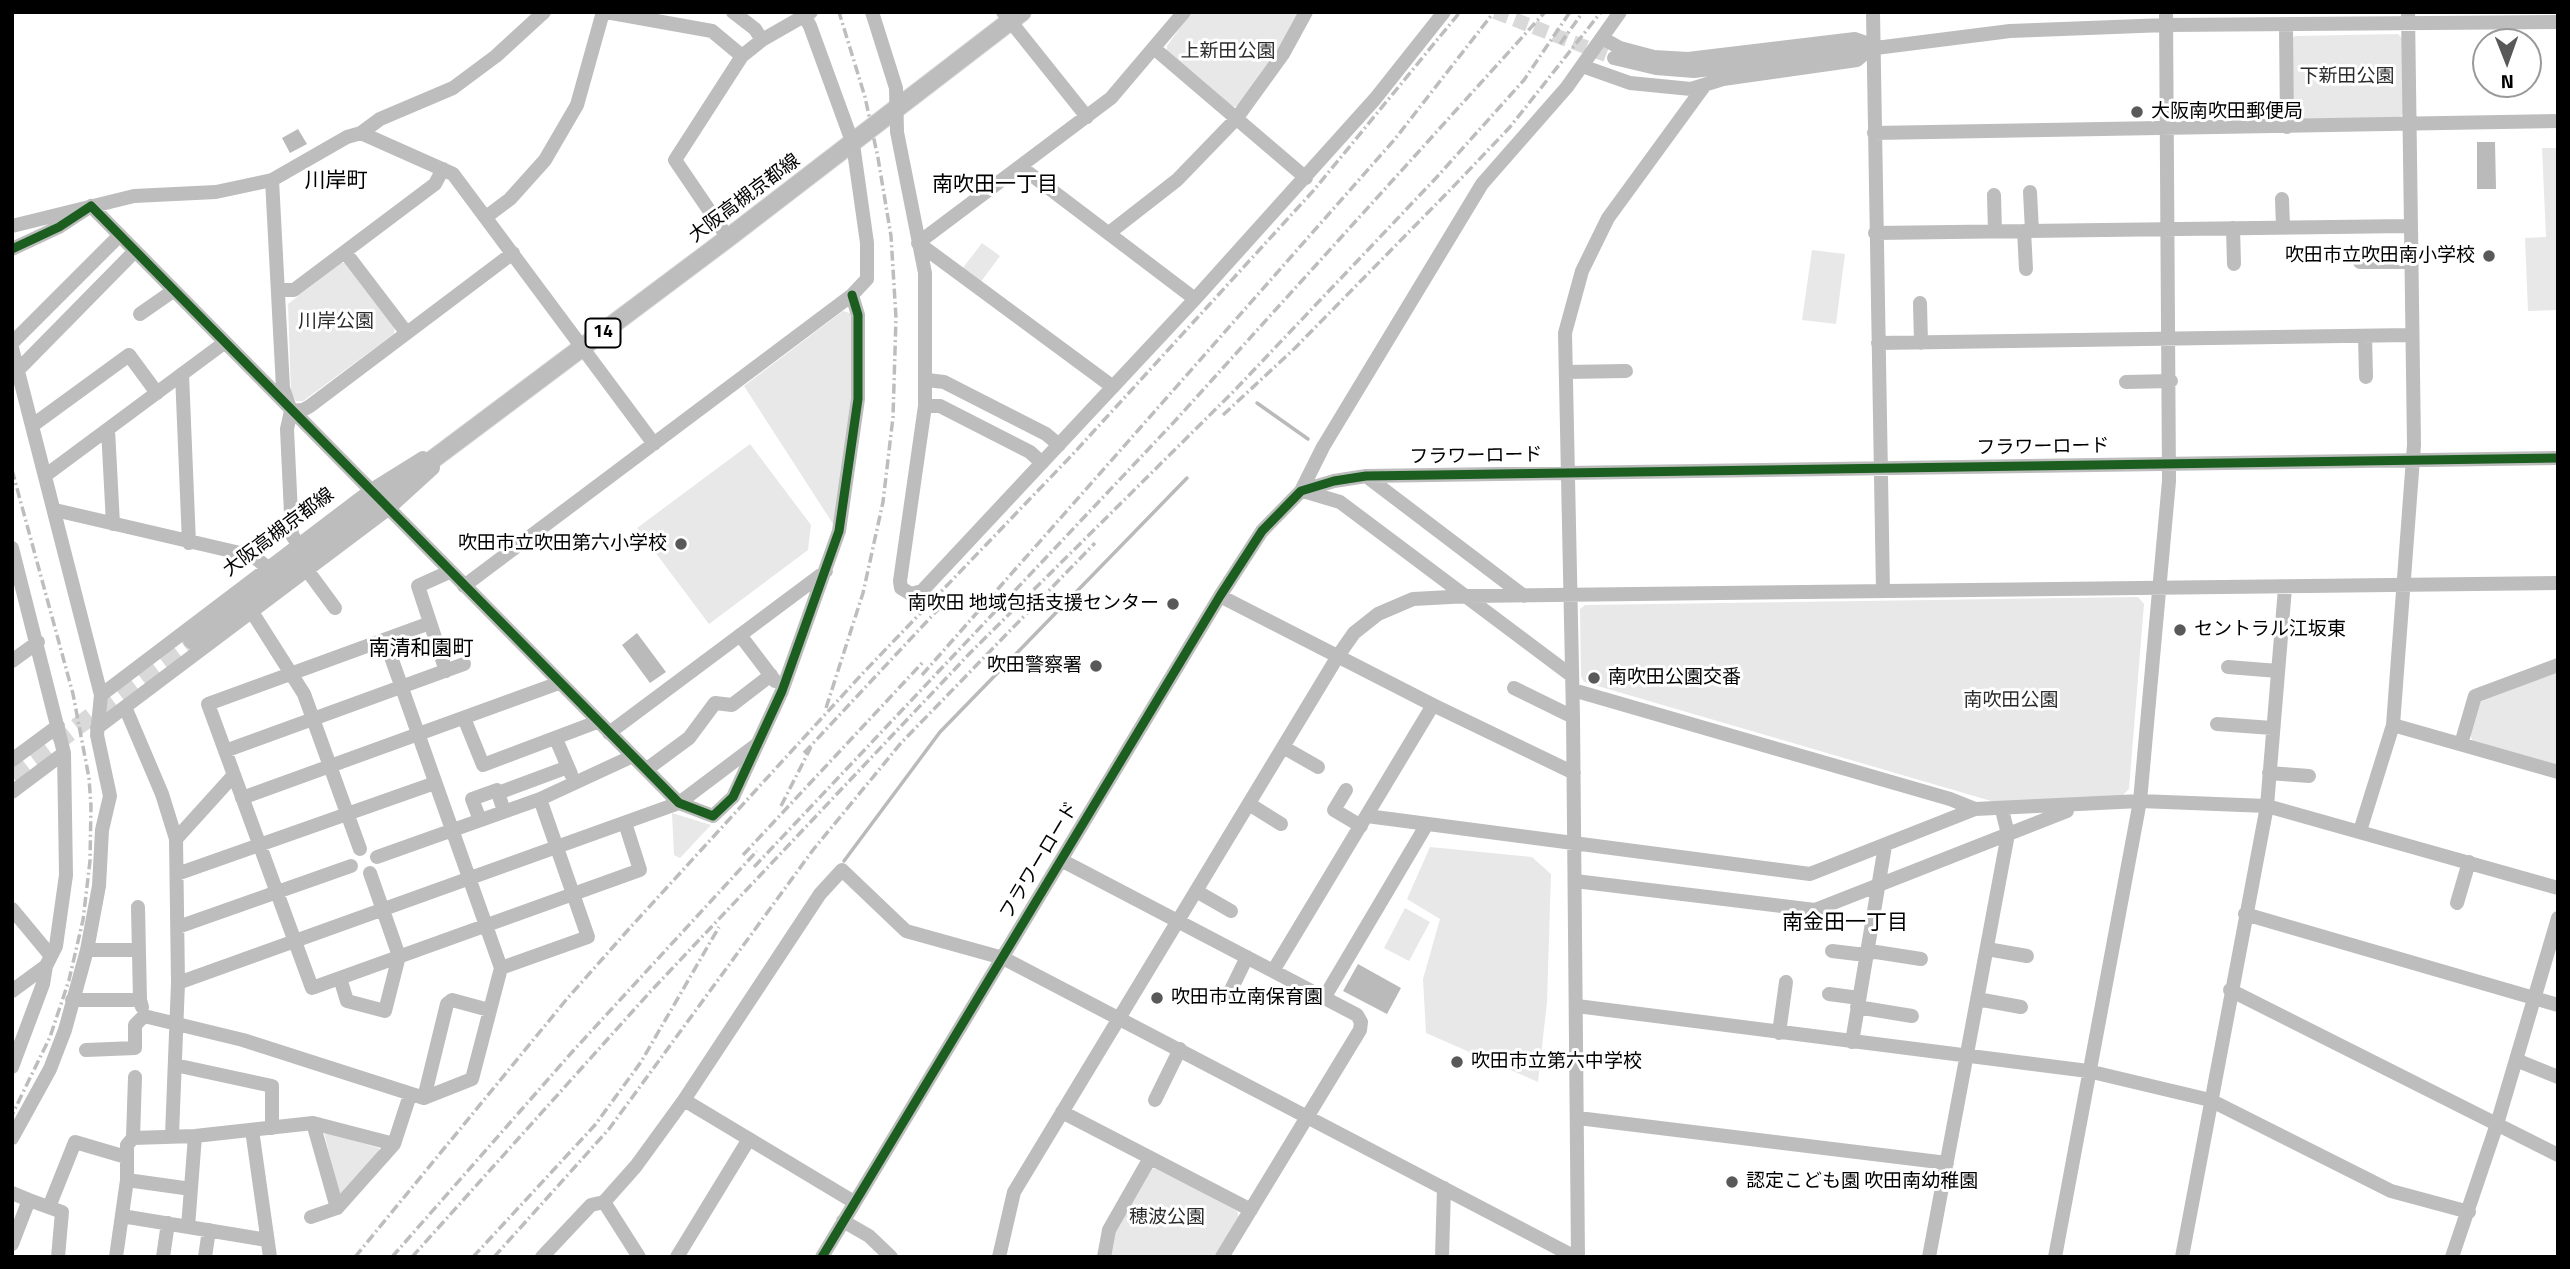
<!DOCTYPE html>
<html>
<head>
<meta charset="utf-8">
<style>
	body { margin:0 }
	#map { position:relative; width:2570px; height:1269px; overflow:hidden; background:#fff; font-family:"Titillium Web",sans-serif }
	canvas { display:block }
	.frame { position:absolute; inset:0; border:14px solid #000; pointer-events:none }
	.north { position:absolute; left:2472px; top:28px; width:70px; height:70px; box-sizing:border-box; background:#fff; border:2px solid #999; border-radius:50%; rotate:179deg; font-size:19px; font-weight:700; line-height:28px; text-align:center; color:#000 }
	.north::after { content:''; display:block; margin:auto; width:24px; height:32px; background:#595959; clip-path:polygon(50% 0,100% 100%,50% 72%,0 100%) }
</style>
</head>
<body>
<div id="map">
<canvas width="2570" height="1269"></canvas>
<div class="frame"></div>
<div class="north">N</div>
</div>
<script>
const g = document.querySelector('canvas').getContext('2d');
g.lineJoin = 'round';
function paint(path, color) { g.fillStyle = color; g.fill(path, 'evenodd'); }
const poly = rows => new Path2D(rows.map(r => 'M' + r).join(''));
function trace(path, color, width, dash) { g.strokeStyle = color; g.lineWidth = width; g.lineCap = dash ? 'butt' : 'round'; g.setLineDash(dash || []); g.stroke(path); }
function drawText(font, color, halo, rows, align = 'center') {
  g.font = font + ' "Titillium Web","Noto Sans JP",sans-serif'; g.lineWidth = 6; g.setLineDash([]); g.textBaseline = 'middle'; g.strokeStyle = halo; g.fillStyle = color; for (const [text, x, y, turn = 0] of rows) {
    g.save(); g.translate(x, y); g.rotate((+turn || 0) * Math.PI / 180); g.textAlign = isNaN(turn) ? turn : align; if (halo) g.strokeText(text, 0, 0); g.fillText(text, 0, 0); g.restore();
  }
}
const green = poly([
	[1191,12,1300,12,1278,51,1238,106,1231,107,1167,54,1167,46],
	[2398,34,2403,39,2404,113,2398,119,2297,120,2292,116,2291,39,2295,36],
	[2542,148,2558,148,2558,310,2528,311,2525,238,2546,237],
	[982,243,1000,256,980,283,962,269],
	[1812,250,1845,254,1836,324,1802,320],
	[341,263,349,263,395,325,394,334,303,401,296,401,291,394,288,304],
	[843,311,853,314,853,400,835,527,744,386],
	[750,444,811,525,808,550,709,624,637,528],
	[2138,597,2144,604,2129,789,2123,795,1998,803,1584,682,1581,676,1580,609,1585,605],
	[2558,671,2558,767,2474,743,2470,735,2480,702],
	[672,813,711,825,680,858,674,855],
	[1430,847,1532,857,1551,874,1547,1002,1538,1082,1426,1033,1423,979,1440,919,1407,899],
	[1405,908,1430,922,1409,961,1384,948],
	[324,1132,379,1148,379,1153,342,1194,339,1194],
	[1158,1168,1237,1211,1239,1217,1215,1257,1109,1257,1113,1231,1149,1169]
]);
const water = poly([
	[298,129,307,144,290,153,282,138],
	[2477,142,2495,142,2496,189,2477,189],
	[637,633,666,672,650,683,622,645],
	[1358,964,1401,988,1387,1014,1343,991]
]);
const stream = poly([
	[1257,403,1308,439],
	[844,861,940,732,1187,478]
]);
const minorTunnel = poly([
	[1495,12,1614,58]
]);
const majorTunnel = poly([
	[12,776,192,640]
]);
const minor = poly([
	[606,12,712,31,742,56],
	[733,12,755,29,762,40],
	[872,12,896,88,897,132,925,273,925,406,900,581,901,588,911,594,922,591,1195,299,1375,99,1444,12],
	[1003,12,1087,117],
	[1873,12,1883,591],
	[2286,25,2287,127],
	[1602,38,1620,48,1654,57,1688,59,1855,39,1869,44],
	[1155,49,1306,178],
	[1614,58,1656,68,1694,71,2010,31,2166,25,2558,22],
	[1582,66,1630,83,1691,89,1723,79,1857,60,1872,47],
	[361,133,380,119,453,88,496,56,544,12],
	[1874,133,2558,121],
	[1021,167,1195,299],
	[272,180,283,388,291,411,287,429,292,535,298,544],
	[2030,192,2032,231],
	[1994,195,1995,231],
	[2282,199,2283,227],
	[486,217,510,199,545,160,577,105,603,12],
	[12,226,134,196,216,192,272,180,347,137,361,133,453,174,654,444],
	[2233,228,2234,264],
	[2024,231,2026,269],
	[1109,233,1177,180,1236,119,1283,54,1306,12],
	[1875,233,2409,226],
	[728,238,675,160,742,56,762,40,811,12],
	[918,243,1111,98,1184,12],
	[918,243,1113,387],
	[12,249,59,227,91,206,679,803,713,816,733,797,782,691,839,531,858,399,858,315,852,295],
	[345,252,406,332],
	[2360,262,2409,262],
	[279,290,294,290,435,184,443,169],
	[1920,303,1921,343],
	[140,314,173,291],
	[2365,336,2366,377],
	[12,343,120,235],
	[1878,343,2410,335],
	[12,348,101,695,97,735,110,796,102,830,99,886,87,950,65,1030,50,1069,12,1138],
	[18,370,135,251],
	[1566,372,1626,371],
	[182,374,189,543],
	[927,380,944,382,1046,434,1059,445],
	[2126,382,2171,381],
	[925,406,940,406,1030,452,1042,463],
	[291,411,303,410,310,406,513,253],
	[33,425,129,355,157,393],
	[108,429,113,524],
	[46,475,224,343],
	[1366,476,1524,596],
	[1301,491,1323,447,1482,184,1567,87,1620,12],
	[1303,491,1340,502,1572,676],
	[55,510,253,556,268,568],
	[12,548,64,753,66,875,56,946,46,966,43,984,12,1067],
	[307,570,335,608],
	[464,586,852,295,867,279,867,243,853,144,810,26,802,12],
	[1220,596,1433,705,1574,773],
	[252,612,304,694,360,849],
	[430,623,208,704,312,988,640,870,625,823],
	[740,635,775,681],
	[12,661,38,642],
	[2228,667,2278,671],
	[446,671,418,586,449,572],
	[1514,688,1573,717],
	[1573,690,1950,799,1975,809,2140,801,2267,806,2558,888],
	[101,695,370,491,423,458],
	[125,707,162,794,176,839,178,983,172,1135],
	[464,718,483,765,597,722],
	[2217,724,2272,728],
	[2393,725,2558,772],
	[97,728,388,509,433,468],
	[609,733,826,571],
	[556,739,571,774],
	[2461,744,2475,696,2558,665],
	[1283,747,1318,767],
	[225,751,464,664],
	[12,760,58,726],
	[647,769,689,738,715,703,732,705,771,675],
	[2269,773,2309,776],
	[1346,790,1334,810,1361,826],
	[12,792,64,753],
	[242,798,559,683],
	[1249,804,1281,824],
	[504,811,498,793,568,767],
	[1367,816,1810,874,1975,809],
	[480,820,472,799,497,790,498,793],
	[2360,831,2393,725,2414,445,2408,12],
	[176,839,233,776],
	[377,857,540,799,633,756],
	[1061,860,1357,1015,1361,1022,1360,1030,1222,1257],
	[177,874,435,783],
	[1575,881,1815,910,2067,811],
	[1196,891,1231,911],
	[2457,903,2469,862],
	[138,907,140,1000],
	[12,909,51,956],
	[2245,914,2558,1005],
	[178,927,351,866],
	[1987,949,2027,956],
	[87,950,139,950],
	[1832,951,1857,954,1876,952,1921,959],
	[501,968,588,937,540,799],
	[1273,971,1433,705],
	[340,978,347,1001,385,1011,399,956,370,873],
	[178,983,679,803,756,745],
	[2230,990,2558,1155],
	[12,991,46,966],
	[1829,994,1859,998],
	[1228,996,1247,957],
	[1324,998,1427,824],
	[1977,999,2021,1007],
	[72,1000,140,1000,142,1007],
	[1577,1006,2088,1071,2210,1100,2391,1191,2469,1212],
	[1857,1007,1912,1016],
	[144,1016,243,1040,424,1098,472,1079,501,968,385,640],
	[1779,1033,1786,982],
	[1852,1042,1885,846],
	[86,1050,135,1048,135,1025,144,1016],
	[2516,1060,2558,1077],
	[175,1065,272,1086,272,1128],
	[424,1098,447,1004,452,1000,489,1010],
	[684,1100,854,1202],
	[1155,1100,1180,1049],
	[1062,1112,1251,1210],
	[1578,1118,1947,1163],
	[313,1123,337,1208],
	[252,1130,270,1257],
	[133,1138,195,1136,313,1123,394,1144,410,1095],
	[127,1180,191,1189],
	[12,1193,29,1200,12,1244],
	[29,1200,62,1212,58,1257],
	[604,1202,639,1257],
	[49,1207,75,1142,126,1157],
	[122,1216,267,1240],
	[311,1217,337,1208,394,1144],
	[843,1221,869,1236,891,1257],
	[188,1227,195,1136],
	[116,1257,127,1180,127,1145,133,1138,135,1077],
	[163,1257,168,1223],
	[205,1257,209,1230],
	[542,1257,591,1205,604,1202,636,1166,684,1100,820,894,842,870,906,931,1003,958,1575,1257],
	[677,1257,749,1139],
	[822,1257,1220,596,1262,531,1301,491,1334,481,1366,476,2558,458],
	[999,1257,1014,1192,1338,656,1354,633,1378,614,1413,599,1469,596,2558,583],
	[1104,1257,1109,1230,1150,1158],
	[1442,1257,1444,1188],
	[1578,1257,1573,717,1565,333,1582,271,1608,218,1705,85],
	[1929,1257,2008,834,2002,810],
	[2055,1257,2140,801,2169,481,2166,12],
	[2182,1257,2267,806,2285,588],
	[2452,1257,2497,1124,2558,918]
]);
const major = poly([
	[192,640,728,238,1022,12]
]);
const rail = poly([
	[1560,44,1583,12],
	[1223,415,1295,348,1451,189,1510,127,1601,12],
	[12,470,73,694,89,778,91,806,90,861,83,920,69,980,50,1037,12,1115],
	[922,675,1395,139,1494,12],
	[826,708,863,593,883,502,893,417,896,318,891,236,878,158,865,97,839,12],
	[804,753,945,602],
	[781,806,811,747],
	[743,855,924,661],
	[754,867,1174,422,1545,12],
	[355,1257,566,1000,628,930,863,673,1073,454,1314,190,1460,12],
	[392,1257,573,1051,757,851],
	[412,1257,650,992,970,653,1233,392,1436,178,1524,80,1570,12],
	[473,1257,595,1125,641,1062,719,927],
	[494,1257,609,1129,813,850,901,743,1095,543]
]);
const cycleway = poly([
	[12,249,59,227,91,206,679,803,713,816,733,797,782,691,839,531,858,399,858,315,852,295],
	[822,1257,1220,596,1262,531,1301,491,1334,481,1366,476,2558,458]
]);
const markers = [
	[2137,112,7,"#595959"],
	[2489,256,7,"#595959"],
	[681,544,7,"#595959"],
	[1173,604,7,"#595959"],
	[2180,630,7,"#595959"],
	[1096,666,7,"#595959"],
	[1594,678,7,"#595959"],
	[1157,998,7,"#595959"],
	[1457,1062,7,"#595959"],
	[1732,1182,7,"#595959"]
];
const shields = [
	[603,333,35]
];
const shieldNames = [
	["14",603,333]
];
const parkNames = [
	["上新田公園",1228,52],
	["下新田公園",2347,77],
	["川岸公園",336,322],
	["南吹田公園",2011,701],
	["穂波公園",1167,1218]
];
const poiNames = [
	["大阪南吹田郵便局",2151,112],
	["吹田市立吹田南小学校",2475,256,"right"],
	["吹田市立吹田第六小学校",667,544,"right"],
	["南吹田 地域包括支援センター",1159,604,"right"],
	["セントラル江坂東",2194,630],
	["吹田警察署",1082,666,"right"],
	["南吹田公園交番",1608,678],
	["吹田市立南保育園",1171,998],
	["吹田市立第六中学校",1471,1062],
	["認定こども園 吹田南幼稚園",1746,1182]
];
const streetNames = [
	["大阪高槻京都線",745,199,-37],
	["フラワーロード",2043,448,-1],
	["フラワーロード",1476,457,-1],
	["大阪高槻京都線",279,533,-37],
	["フラワーロード",1040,861,-59]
];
const neighbourhoodNames = [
	["川岸町",336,182],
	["南吹田一丁目",995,186],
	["南清和園町",421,650],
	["南金田一丁目",1845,924]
];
paint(green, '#e8e8e8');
paint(water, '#bababa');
trace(stream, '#bababa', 3.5);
trace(minorTunnel, '#d9d9d9', 14, [14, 7]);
trace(majorTunnel, '#d9d9d9', 18, [18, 9]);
trace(major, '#dbdbdb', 20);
trace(minor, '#bdbdbd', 14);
trace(major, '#bdbdbd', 18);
trace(rail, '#bdbdbd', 3.5, [10, 3.5, 2, 3.5]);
trace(cycleway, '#1b5e20', 9);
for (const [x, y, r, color] of markers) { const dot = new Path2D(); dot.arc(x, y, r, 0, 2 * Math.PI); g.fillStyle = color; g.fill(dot); trace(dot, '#fff', 2.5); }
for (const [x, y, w] of shields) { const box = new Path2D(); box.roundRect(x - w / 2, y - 14.5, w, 29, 5); g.fillStyle = '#fff'; g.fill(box); trace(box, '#000', 2); }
drawText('bold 18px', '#000', null, shieldNames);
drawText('19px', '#2c2c2c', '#fff', parkNames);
drawText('19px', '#000', '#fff', poiNames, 'left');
drawText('19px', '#000', '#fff', streetNames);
drawText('21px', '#000', '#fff', neighbourhoodNames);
</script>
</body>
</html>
